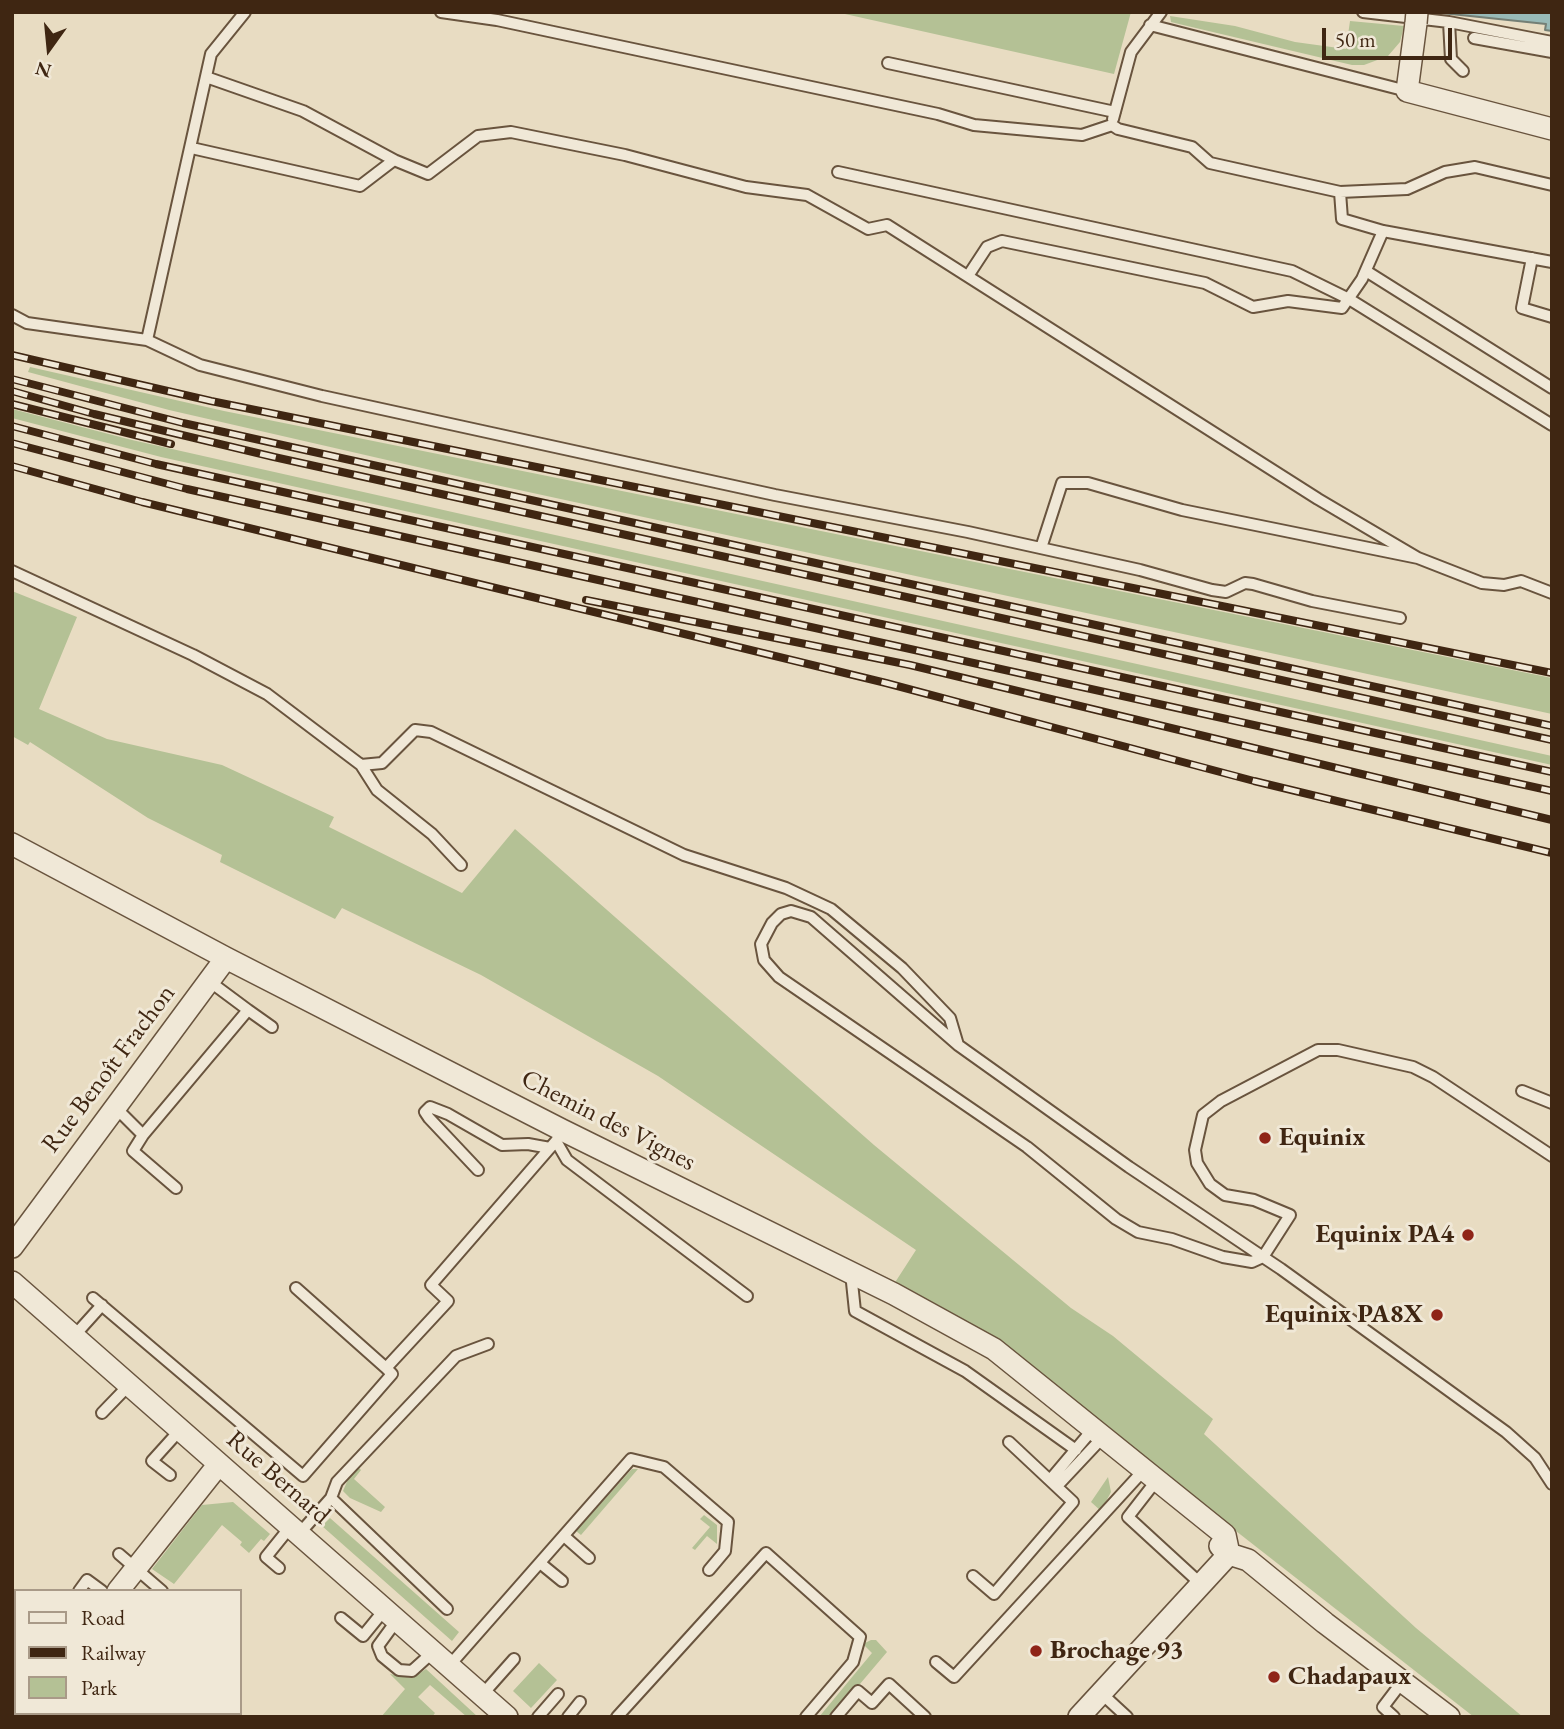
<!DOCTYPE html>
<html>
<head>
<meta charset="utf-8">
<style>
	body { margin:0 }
	#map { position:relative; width:1564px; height:1729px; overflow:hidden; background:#e8dcc2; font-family:"EB Garamond",serif }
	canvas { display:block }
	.frame { position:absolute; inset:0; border:14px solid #3f2612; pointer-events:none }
	.legend { position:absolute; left:14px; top:1589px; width:228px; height:126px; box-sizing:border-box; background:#f0e8d7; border:2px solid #a99a88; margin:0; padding:9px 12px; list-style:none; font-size:21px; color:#3f2612 }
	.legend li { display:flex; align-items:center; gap:14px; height:35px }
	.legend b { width:35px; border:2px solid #a99a88 }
	.north { position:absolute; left:14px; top:14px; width:70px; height:70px; -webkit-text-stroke:5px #f0e8d7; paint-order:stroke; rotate:195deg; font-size:19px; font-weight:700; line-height:28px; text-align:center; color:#3f2612 }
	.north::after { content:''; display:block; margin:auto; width:24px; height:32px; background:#3f2612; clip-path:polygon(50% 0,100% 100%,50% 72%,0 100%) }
	.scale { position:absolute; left:1322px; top:28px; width:130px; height:32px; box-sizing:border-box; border:4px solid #3f2612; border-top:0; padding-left:9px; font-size:21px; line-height:24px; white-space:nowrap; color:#3f2612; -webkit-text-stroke:5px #f0e8d7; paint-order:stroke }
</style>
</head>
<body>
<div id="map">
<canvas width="1564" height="1729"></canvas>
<div class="frame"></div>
<ul class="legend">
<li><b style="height:9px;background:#f0e8d7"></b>Road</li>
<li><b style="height:9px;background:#3f2612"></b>Railway</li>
<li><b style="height:19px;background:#b4c195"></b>Park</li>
</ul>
<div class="north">N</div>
<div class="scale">50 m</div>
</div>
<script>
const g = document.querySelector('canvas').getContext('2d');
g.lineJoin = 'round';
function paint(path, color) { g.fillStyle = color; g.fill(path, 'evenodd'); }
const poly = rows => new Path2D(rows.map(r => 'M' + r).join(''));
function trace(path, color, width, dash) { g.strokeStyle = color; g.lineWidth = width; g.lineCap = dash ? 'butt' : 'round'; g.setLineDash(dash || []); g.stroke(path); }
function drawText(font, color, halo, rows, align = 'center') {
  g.font = font + ' "EB Garamond",serif'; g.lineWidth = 6; g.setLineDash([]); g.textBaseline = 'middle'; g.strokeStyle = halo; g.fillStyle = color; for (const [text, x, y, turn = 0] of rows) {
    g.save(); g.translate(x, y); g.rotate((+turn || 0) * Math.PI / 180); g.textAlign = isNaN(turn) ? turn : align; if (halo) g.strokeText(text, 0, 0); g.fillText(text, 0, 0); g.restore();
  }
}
const green = poly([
	[836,12,1131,12,1114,74],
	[1170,16,1235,26,1295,42,1346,49,1350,21,1404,26,1400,42,1388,56,1364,65,1352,65,1179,24,1171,22],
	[30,367,224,411,1552,678,1552,714,496,485,169,410,28,372],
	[12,409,132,440,528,529,1552,756,1552,765,161,457,12,418],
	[12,591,77,617,39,709,107,739,222,765,334,817,329,827,462,893,515,829,874,1145,1071,1308,1113,1336,1213,1419,1204,1434,1416,1628,1523,1717,1474,1717,1131,1449,894,1284,916,1250,658,1076,481,975,342,908,335,919,220,862,222,855,148,818,30,742,28,745,12,736],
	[358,1467,361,1470,354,1479,385,1507,381,1512,350,1498,343,1491,349,1477],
	[632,1469,638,1469,581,1535,576,1531],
	[1108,1477,1111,1492,1101,1511,1091,1502],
	[233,1502,270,1534,264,1541,261,1539,249,1553,240,1545,242,1542,222,1525,174,1584,152,1569,202,1505],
	[704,1515,717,1525,717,1544,707,1536,695,1550,692,1548,710,1527,700,1519],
	[330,1518,459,1632,452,1641,322,1526],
	[871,1640,876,1640,887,1652,832,1717,819,1717,872,1653,863,1644],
	[539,1663,557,1680,531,1708,513,1691],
	[426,1669,478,1717,467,1717,430,1685,418,1697,435,1713,432,1717,381,1717,405,1689,390,1674,412,1678]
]);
const water = poly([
	[1432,12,1552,12,1552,31,1545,30,1546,24,1432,12]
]);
const lane = poly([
	[245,12,211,54,147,340,200,365,322,396,775,495,968,532,1140,570,1212,590,1226,592,1245,583,1253,584,1312,601,1400,618],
	[441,12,497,20,938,114,974,125,1082,135,1112,125,1118,129,1192,147,1210,163,1340,192,1407,189,1445,172,1475,167,1552,185],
	[1363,12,1449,22,1552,42],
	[1449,22,1451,59,1463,71],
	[1150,25,1407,91],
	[1474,38,1552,52],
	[888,63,1115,112],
	[1113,119,1131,52,1161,12],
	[196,149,360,186,394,160,303,111,206,77],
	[394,160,428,174,478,136,511,132,625,155,746,187,807,195,868,229,887,225,1318,499,1418,558],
	[838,172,1292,271,1349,299,1552,425],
	[1340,192,1342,219,1383,231,1552,262],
	[1532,258,1522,308,1552,317],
	[1366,271,1552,388],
	[968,276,987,247,1002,241,1205,283,1253,307,1288,301,1342,308,1362,279,1383,231],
	[12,315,27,323,147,340],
	[1041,548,1062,483,1088,483,1182,510,1418,558,1482,583,1504,585,1521,581,1552,593],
	[12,571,193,655,267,694,361,765,377,790,432,834,461,865],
	[361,765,382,763,415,730,431,732,684,855,786,888,831,909,902,968,950,1018,958,1045],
	[248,1010,272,1027],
	[1522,1091,1552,1103],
	[116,1108,143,1135,133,1151,176,1188],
	[143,1135,248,1010,209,981],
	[559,1136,556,1141,567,1160,747,1296],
	[1552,1156,1433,1077,1413,1067,1338,1050,1318,1050,1221,1101,1203,1115,1195,1150,1197,1163,1210,1184,1225,1195,1254,1200,1290,1215,1263,1257,1252,1262,1223,1257,1172,1239,1138,1232,1116,1219,1027,1147,779,977,764,960,761,944,772,923,781,914,791,911,811,917,958,1045,1129,1167,1141,1175,1263,1257,1281,1269,1506,1432,1535,1458,1552,1484],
	[478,1170,429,1118,425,1112,430,1107,448,1114,502,1145,528,1144,550,1148],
	[851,1273,855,1311,965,1371,1076,1450],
	[296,1288,386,1368,448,1301,431,1285,556,1141],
	[93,1298,303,1476,392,1374,386,1368],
	[75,1335,102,1305],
	[102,1413,130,1384],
	[170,1475,152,1461,180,1430],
	[1050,1480,1093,1429],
	[1156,1481,1128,1517,1201,1584],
	[1057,1486,1103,1437],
	[331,1498,337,1482,456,1356,488,1344],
	[299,1534,331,1498,447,1609],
	[564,1536,589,1558],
	[119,1554,162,1591],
	[540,1563,562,1581],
	[279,1568,266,1557,291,1526],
	[973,1576,994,1594,1073,1502,1009,1442],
	[79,1591,87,1580,102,1591],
	[341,1618,363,1636,385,1609],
	[397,1620,378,1646,382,1656,399,1670,412,1671,433,1652],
	[936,1662,954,1677,1143,1471],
	[449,1666,631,1459,664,1467,728,1522,725,1551,709,1570],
	[1101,1693,1127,1717],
	[482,1695,514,1659],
	[12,1701,16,1705],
	[77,1713,81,1717],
	[66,1717,68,1713],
	[538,1717,558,1694],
	[568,1717,580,1702],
	[617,1717,766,1553,860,1637,853,1662,806,1717],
	[836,1717,858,1691,872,1703,889,1684,925,1717],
	[1394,1717,1383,1707,1402,1682]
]);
const street = poly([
	[1416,23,1407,91,1552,129],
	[12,844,226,958,562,1130,894,1294,994,1349,1225,1535,1229,1554],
	[12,1247,226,958],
	[12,1282,507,1717],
	[1220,1546,1229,1554,1248,1560,1325,1623,1449,1717],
	[118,1591,219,1464],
	[20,1717,23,1713],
	[1079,1717,1229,1554]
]);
const rail = poly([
	[12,355,211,401,1552,673],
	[12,379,183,423,1552,726],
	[12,391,94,414,274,457,1552,740],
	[12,404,171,444],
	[12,426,156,464,1552,772],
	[12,443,187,489,1552,791],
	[12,466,142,502,886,683,1254,781,1552,853],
	[586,600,910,665,1552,820]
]);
const streetBridge = poly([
	[1416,23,1417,12]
]);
const markers = [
	[1265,1138,7,"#8f2418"],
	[1468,1235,7,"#8f2418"],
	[1437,1315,7,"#8f2418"],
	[1036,1651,7,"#8f2418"],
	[1274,1677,7,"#8f2418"]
];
const streetNames = [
	["Rue Benoît Frachon",109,1069,-53],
	["Chemin des Vignes",608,1121,27],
	["Rue Bernard",278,1478,41]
];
const poiNames = [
	["Equinix",1279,1138],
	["Equinix PA4",1454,1235,"right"],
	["Equinix PA8X",1423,1315,"right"],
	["Brochage 93",1050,1651],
	["Chadapaux",1288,1677]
];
paint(green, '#b4c195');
paint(water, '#98bab7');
trace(water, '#747f75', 2);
trace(lane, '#69543e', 14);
trace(street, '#69543e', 24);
trace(lane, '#f0e8d7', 10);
trace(street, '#f0e8d7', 21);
trace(rail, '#3f2612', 8);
trace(rail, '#f0e8d7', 5, [16]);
trace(streetBridge, '#69543e', 24, []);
trace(streetBridge, '#f0e8d7', 21);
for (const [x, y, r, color] of markers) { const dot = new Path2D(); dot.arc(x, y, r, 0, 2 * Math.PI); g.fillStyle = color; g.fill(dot); trace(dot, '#f0e8d7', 2.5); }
drawText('26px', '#3f2612', '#f0e8d7', streetNames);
drawText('bold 26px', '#3f2612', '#f0e8d7', poiNames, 'left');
</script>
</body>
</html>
